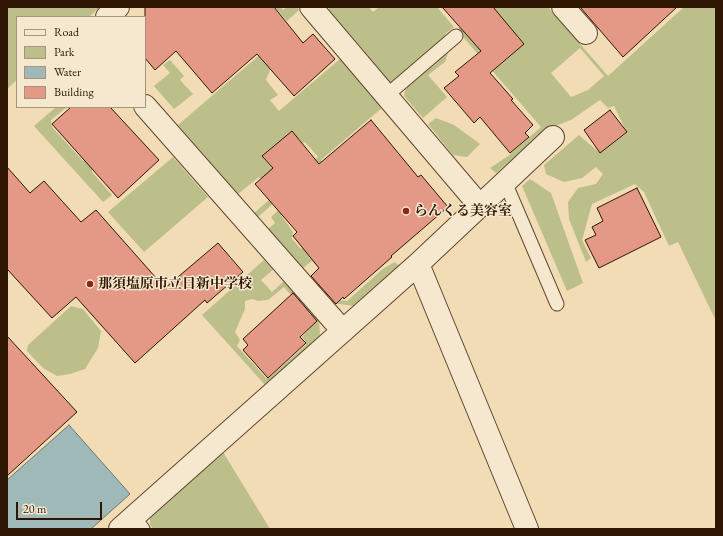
<!DOCTYPE html>
<html>
<head>
<meta charset="utf-8">
<style>
	body { margin:0 }
	#map { position:relative; width:723px; height:536px; overflow:hidden; background:#f1dcb5; font-family:"EB Garamond",serif }
	canvas { display:block }
	.frame { position:absolute; inset:0; border:8px solid #2f1602; pointer-events:none }
	.legend { position:absolute; left:16px; top:16px; width:130px; height:92px; box-sizing:border-box; background:#f6e8cf; border:1px solid #a6947d; margin:0; padding:5px 7px; list-style:none; font-size:12px; color:#2f1602 }
	.legend li { display:flex; align-items:center; gap:8px; height:20px }
	.legend b { width:20px; border:1px solid #a6947d }
	.scale { position:absolute; left:16px; top:502px; width:86px; height:18px; box-sizing:border-box; border:2px solid #2f1602; border-top:0; padding-left:5px; font-size:12px; line-height:14px; white-space:nowrap; color:#2f1602; -webkit-text-stroke:3px #f6e8cf; paint-order:stroke }
</style>
</head>
<body>
<div id="map">
<canvas width="723" height="536"></canvas>
<div class="frame"></div>
<ul class="legend">
<li><b style="height:5px;background:#f6e8cf"></b>Road</li>
<li><b style="height:11px;background:#bdbf8b"></b>Park</li>
<li><b style="height:11px;background:#9eb9b7"></b>Water</li>
<li><b style="height:11px;background:#e39986"></b>Building</li>
</ul>
<div class="scale">20 m</div>
</div>
<script>
const g = document.querySelector('canvas').getContext('2d');
g.lineJoin = 'round';
function paint(path, color) { g.fillStyle = color; g.fill(path, 'evenodd'); }
const poly = rows => new Path2D(rows.map(r => 'M' + r).join(''));
function trace(path, color, width, dash) { g.strokeStyle = color; g.lineWidth = width; g.lineCap = dash ? 'butt' : 'round'; g.setLineDash(dash || []); g.stroke(path); }
function drawText(font, color, halo, rows, align = 'center') {
  g.font = font + ' "EB Garamond","Noto Serif JP",serif'; g.lineWidth = 3; g.setLineDash([]); g.textBaseline = 'middle'; g.strokeStyle = halo; g.fillStyle = color; for (const [text, x, y, turn = 0] of rows) {
    g.save(); g.translate(x, y); g.rotate((+turn || 0) * Math.PI / 180); g.textAlign = isNaN(turn) ? turn : align; if (halo) g.strokeText(text, 0, 0); g.fillText(text, 0, 0); g.restore();
  }
}
const green = poly([
	[7,7,100,7,89,17,17,17,17,80,7,89],
	[275,7,281,7,283,10,287,7,297,7,299,10,287,21],
	[329,7,369,7,373,12,379,7,437,7,454,27,445,34,448,37,450,47,445,62,428,75,447,97,423,118,404,96,406,87,412,83,405,85,391,83,379,74,365,59,365,52,329,11],
	[483,7,548,7,608,76,684,7,716,7,716,321,678,242,669,246,644,192,635,184,592,204,582,240,591,258,586,262,569,219,568,202,578,188,596,184,603,174,596,167,582,178,564,182,546,174,544,165,579,135,600,153,627,133,614,106,608,108,600,100,571,120,558,125,551,126,496,173,490,168,508,156,541,127,457,30],
	[511,28,524,44,496,68,483,53],
	[580,48,604,76,588,90,571,97,551,73],
	[285,33,266,80,278,95,270,100,279,111,341,58,383,107,321,160,330,172,316,165,258,217,254,213,318,157,305,142,303,143,292,131,262,156,281,178,266,183,259,177,238,194,178,125],
	[170,60,184,76,180,80,193,94,174,109,154,86,170,73,163,65],
	[56,107,67,107,51,120,52,127,83,161,112,135,92,166,92,172,112,195,103,202,34,126],
	[436,118,454,125,480,144,467,157,453,155,428,124],
	[173,157,208,197,144,252,108,212],
	[530,179,551,193,583,283,567,291,522,186],
	[294,195,299,199,281,215,293,232,292,239,301,249,351,207,340,300,347,301,384,268,395,262,399,266,353,306,333,303,312,279,322,271,312,261,303,268,268,229,275,223,271,217],
	[264,260,273,270,261,280,272,292,284,281,319,319,320,337,266,386,202,315],
	[284,287,315,323,302,337,305,341,306,345,270,377,266,378,237,346,240,340,235,332,245,309,245,301,252,299,258,301,268,300],
	[71,306,83,309,101,331,98,348,85,369,70,374,57,376,43,368,27,351,28,345],
	[223,452,270,529,153,529,150,525,150,515]
]);
const water = poly([
	[69,425,130,494,91,529,7,529,7,480,69,425]
]);
const building = poly([
	[145,7,274,7,303,43,313,34,335,59,294,96,257,54,212,93,176,51,155,70,145,58,145,7],
	[442,7,493,7,524,44,490,73,513,99,511,100,533,125,525,133,529,137,510,153,480,117,474,123,444,88,459,76,455,72,481,51,442,7],
	[580,7,677,7,623,57,580,7],
	[71,107,110,107,159,160,118,198,52,124,71,107],
	[610,110,627,132,600,153,584,130,610,110],
	[371,120,418,177,421,175,448,207,391,256,392,257,344,299,343,297,336,304,311,276,319,268,293,236,297,232,255,184,273,168,262,156,292,131,319,164,371,120],
	[7,167,30,193,44,181,81,222,96,210,165,288,218,243,243,272,207,303,205,300,135,363,76,297,52,318,7,269,7,167],
	[637,188,661,237,599,268,585,240,596,235,592,227,603,221,597,208,637,188],
	[293,293,317,321,300,337,306,343,268,378,243,350,248,345,243,339,293,293],
	[7,336,77,412,7,476,7,336]
]);
const service = poly([
	[386,96,456,36],
	[505,182,557,304],
	[134,517,143,529]
]);
const minor = poly([
	[311,7,480,206],
	[563,7,586,33],
	[107,17,118,7],
	[145,106,343,331],
	[418,264,527,529],
	[120,529,418,264,553,137]
]);
const markers = [
	[406,211,4,"#8f2418"],
	[90,284,4,"#8f2418"]
];
const poiNames = [
	["らんくる美容室",414,211],
	["那須塩原市立日新中学校",98,284]
];
paint(green, '#bdbf8b');
paint(water, '#9eb9b7');
trace(water, '#72786f', 1);
paint(building, '#e39986');
trace(building, '#2f1602', 1);
trace(service, '#60482f', 15);
trace(minor, '#60482f', 24);
trace(service, '#f6e8cf', 13);
trace(minor, '#f6e8cf', 22);
for (const [x, y, r, color] of markers) { const dot = new Path2D(); dot.arc(x, y, r, 0, 2 * Math.PI); g.fillStyle = color; g.fill(dot); trace(dot, '#f6e8cf', 1.5); }
drawText('bold 14px', '#2f1602', '#f6e8cf', poiNames, 'left');
</script>
</body>
</html>
